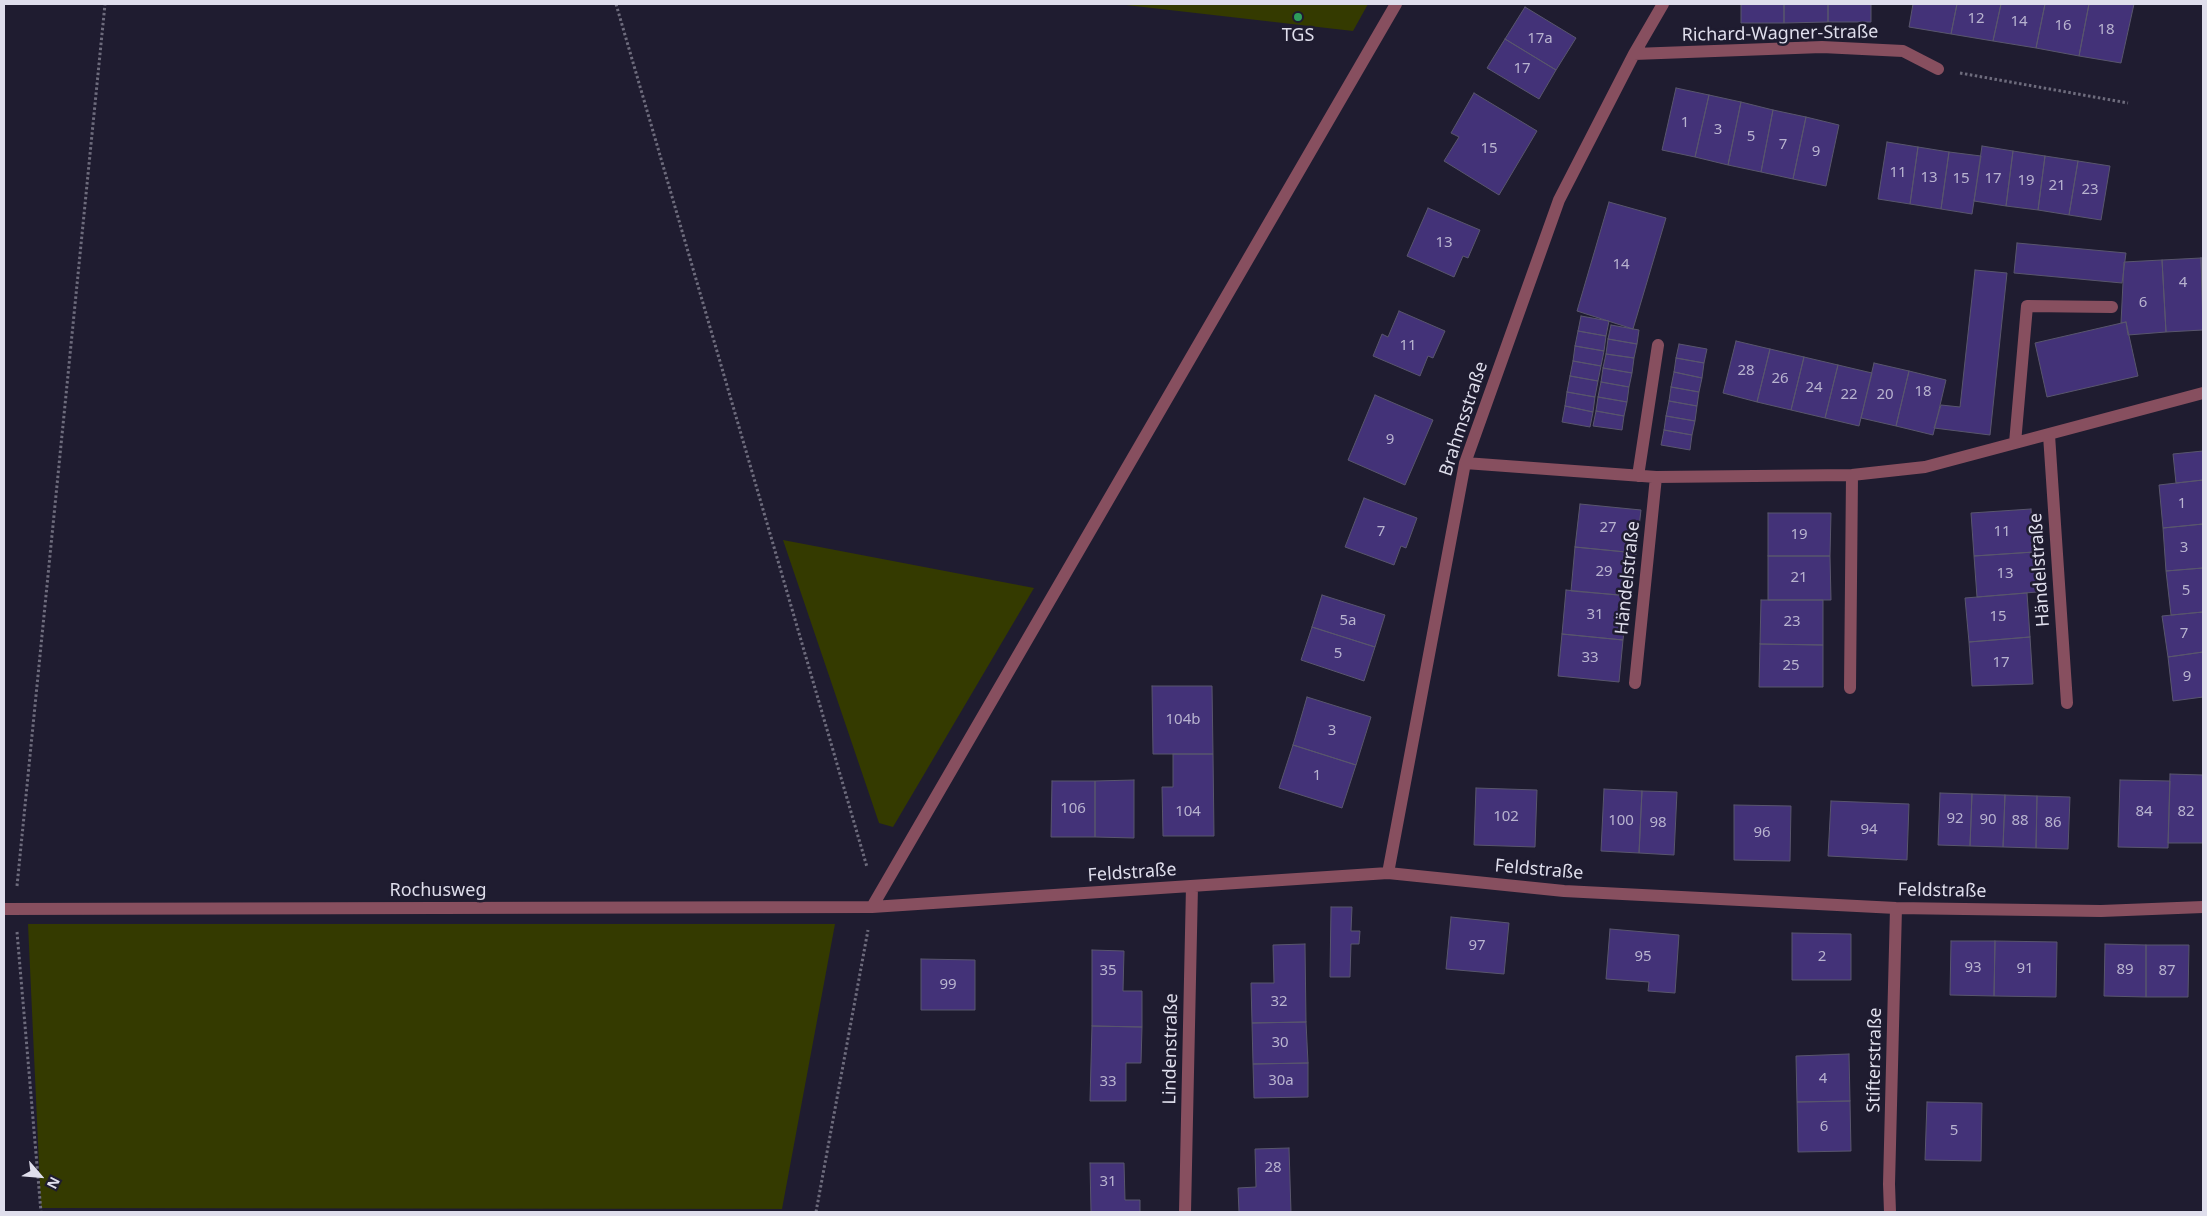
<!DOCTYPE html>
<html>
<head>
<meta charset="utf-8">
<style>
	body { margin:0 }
	#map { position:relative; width:2207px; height:1216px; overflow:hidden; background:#1f1c30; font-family:"Noto Sans",sans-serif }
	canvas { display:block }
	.frame { position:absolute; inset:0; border:5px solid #dfdeec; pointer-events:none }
	.north { position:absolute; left:15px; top:1151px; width:50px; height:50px; -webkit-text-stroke:4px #1f1c30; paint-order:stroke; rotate:117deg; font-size:14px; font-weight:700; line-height:20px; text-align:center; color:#dfdeec }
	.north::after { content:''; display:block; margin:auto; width:18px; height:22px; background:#dfdeec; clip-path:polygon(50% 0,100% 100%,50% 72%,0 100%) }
</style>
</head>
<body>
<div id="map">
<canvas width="2207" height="1216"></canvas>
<div class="frame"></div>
<div class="north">N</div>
</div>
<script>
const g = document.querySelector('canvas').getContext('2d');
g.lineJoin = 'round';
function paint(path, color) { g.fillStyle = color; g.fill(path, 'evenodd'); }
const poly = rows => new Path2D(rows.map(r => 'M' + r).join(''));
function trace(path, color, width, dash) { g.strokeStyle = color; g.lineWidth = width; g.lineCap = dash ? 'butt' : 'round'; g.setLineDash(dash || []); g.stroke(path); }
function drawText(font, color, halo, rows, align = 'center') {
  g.font = font + ' "Noto Sans",sans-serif'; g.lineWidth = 5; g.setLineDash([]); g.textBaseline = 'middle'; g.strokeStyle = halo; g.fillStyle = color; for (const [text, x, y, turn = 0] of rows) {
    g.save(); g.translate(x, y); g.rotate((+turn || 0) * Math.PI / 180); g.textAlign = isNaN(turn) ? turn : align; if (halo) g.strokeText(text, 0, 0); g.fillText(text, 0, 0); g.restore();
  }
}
const green = poly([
	[1117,4,1368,4,1353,31],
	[783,540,1034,588,893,827,879,823],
	[28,924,835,924,782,1209,41,1208]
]);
const building = poly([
	[1741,4,1784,4,1784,23,1741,23,1741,4],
	[1784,4,1828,4,1828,22,1784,23,1784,4],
	[1828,4,1871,4,1871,22,1828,22,1828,4],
	[1913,4,1957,4,1951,34,1909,27,1913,4],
	[1957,4,2001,4,1993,41,1951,34,1957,4],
	[2001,4,2045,4,2036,48,1993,41,2001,4],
	[2045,4,2089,4,2079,56,2036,48,2045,4],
	[2089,4,2134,4,2121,63,2079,56,2089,4],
	[1525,7,1576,38,1556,70,1505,39,1525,7],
	[1505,39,1556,70,1539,99,1487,68,1505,39],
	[1676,88,1709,95,1695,157,1662,150,1676,88],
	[1474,93,1537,131,1499,195,1444,161,1459,137,1451,133,1474,93],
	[1709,95,1741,102,1728,165,1695,157,1709,95],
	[1741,102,1773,110,1761,172,1728,165,1741,102],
	[1773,110,1806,117,1793,179,1761,172,1773,110],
	[1806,117,1839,125,1826,186,1793,179,1806,117],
	[1887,142,1918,147,1910,204,1878,199,1887,142],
	[1982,146,2013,151,2006,206,1974,201,1982,146],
	[1918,147,1949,152,1941,209,1910,204,1918,147],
	[2013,151,2045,156,2038,210,2006,206,2013,151],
	[1949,152,1981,156,1972,214,1941,209,1949,152],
	[2045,156,2078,161,2069,215,2038,210,2045,156],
	[2078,161,2110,166,2101,220,2069,215,2078,161],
	[1609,202,1666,218,1633,329,1577,311,1609,202],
	[1428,208,1480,230,1468,258,1463,256,1454,277,1407,256,1428,208],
	[2017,243,2126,253,2122,283,2014,273,2017,243],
	[2201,258,2203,330,2166,332,2162,260,2201,258],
	[2201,258,2203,258,2203,306,2201,258],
	[2162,260,2166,332,2128,335,2126,322,2121,323,2124,262,2162,260],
	[1975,270,2007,273,1990,435,1934,428,1941,405,1960,407,1975,270],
	[1399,311,1445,331,1433,358,1428,356,1420,376,1373,356,1382,334,1388,337,1399,311],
	[1581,316,1609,321,1606,336,1578,331,1581,316],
	[2126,322,2138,376,2047,397,2035,343,2126,322],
	[1611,325,1639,330,1637,344,1608,339,1611,325],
	[1578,331,1606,336,1604,351,1575,346,1578,331],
	[1608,339,1637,344,1634,358,1606,354,1608,339],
	[1736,341,1770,349,1757,402,1723,393,1736,341],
	[1679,344,1707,349,1704,363,1676,358,1679,344],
	[1575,346,1604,351,1601,366,1573,361,1575,346],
	[1770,349,1804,357,1791,410,1757,402,1770,349],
	[1606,354,1634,358,1632,373,1603,368,1606,354],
	[1804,357,1838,365,1825,418,1791,410,1804,357],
	[1676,358,1704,363,1702,378,1674,372,1676,358],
	[1573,361,1601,366,1598,381,1570,376,1573,361],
	[1874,363,1909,371,1896,426,1861,418,1874,363],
	[1838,365,1872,373,1859,426,1825,418,1838,365],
	[1603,368,1632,373,1629,387,1601,382,1603,368],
	[1909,371,1946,380,1933,435,1896,426,1909,371],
	[1674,372,1702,378,1699,392,1671,387,1674,372],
	[1570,376,1598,381,1595,397,1567,392,1570,376],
	[1601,382,1629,387,1627,402,1598,397,1601,382],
	[1671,387,1699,392,1697,406,1669,401,1671,387],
	[1567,392,1595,397,1593,412,1565,406,1567,392],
	[1375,395,1433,420,1405,485,1348,460,1375,395],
	[1598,397,1627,402,1624,416,1596,411,1598,397],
	[1669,401,1697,406,1695,421,1666,416,1669,401],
	[1565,406,1593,412,1590,427,1562,422,1565,406],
	[1596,411,1624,416,1622,430,1593,426,1596,411],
	[1666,416,1695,421,1692,435,1664,430,1666,416],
	[1664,430,1692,435,1690,450,1661,445,1664,430],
	[2203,451,2203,480,2176,483,2173,454,2203,451],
	[2203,480,2203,524,2163,528,2159,485,2203,480],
	[1364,498,1417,518,1406,548,1401,546,1394,565,1345,547,1364,498],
	[1580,504,1641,510,1636,553,1575,547,1580,504],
	[2031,509,2034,552,1974,556,1971,513,2031,509],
	[1768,513,1831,513,1830,556,1768,556,1768,513],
	[2203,524,2203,568,2166,571,2163,528,2203,524],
	[1575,547,1636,553,1632,596,1571,591,1575,547],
	[2034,552,2037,592,1977,597,1974,556,2034,552],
	[1768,556,1830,556,1831,600,1768,600,1768,556],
	[2203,568,2203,612,2171,615,2166,571,2203,568],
	[1566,590,1628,596,1623,640,1562,634,1566,590],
	[2027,593,2030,637,1969,642,1965,598,2027,593],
	[1322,595,1385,615,1375,647,1312,627,1322,595],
	[1761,600,1823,600,1823,645,1760,644,1761,600],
	[2203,612,2203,652,2168,657,2162,616,2203,612],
	[1312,627,1375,647,1364,681,1301,660,1312,627],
	[1562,634,1623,640,1619,682,1558,676,1562,634],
	[2030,637,2033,684,1972,686,1969,642,2030,637],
	[1760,644,1823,645,1823,687,1759,687,1760,644],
	[2203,652,2203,697,2173,701,2168,657,2203,652],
	[1152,686,1212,686,1213,754,1153,754,1152,686],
	[1307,697,1371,717,1356,765,1293,745,1307,697],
	[1293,745,1356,765,1342,808,1279,788,1293,745],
	[1173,754,1213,754,1214,836,1163,836,1162,787,1173,787,1173,754],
	[2170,774,2203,775,2203,843,2168,843,2170,774],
	[1134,780,1134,838,1095,837,1095,781,1134,780],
	[2120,780,2170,781,2168,848,2118,847,2120,780],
	[1052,781,1095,781,1095,837,1051,837,1052,781],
	[1476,788,1537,790,1535,847,1474,845,1476,788],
	[1604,789,1642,791,1639,853,1601,851,1604,789],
	[1642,791,1677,792,1674,855,1639,853,1642,791],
	[1940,793,1972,794,1970,846,1938,845,1940,793],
	[1972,794,2005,795,2003,847,1970,846,1972,794],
	[2005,795,2037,796,2036,848,2003,847,2005,795],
	[2037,796,2070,797,2068,849,2036,848,2037,796],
	[1831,801,1909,804,1907,860,1828,856,1831,801],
	[1734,805,1791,806,1790,861,1734,860,1734,805],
	[1331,907,1352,907,1351,931,1360,931,1359,944,1351,944,1350,977,1330,977,1331,907],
	[1451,917,1509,923,1504,974,1446,969,1451,917],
	[1610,929,1679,935,1675,993,1648,991,1649,982,1606,979,1610,929],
	[1792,933,1851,934,1851,980,1792,980,1792,933],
	[1951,941,1995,941,1994,996,1950,995,1951,941],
	[1995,941,2057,942,2056,997,1994,996,1995,941],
	[1305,944,1306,1022,1252,1023,1251,983,1274,983,1273,945,1305,944],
	[2105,944,2146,945,2146,997,2104,996,2105,944],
	[2146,945,2189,945,2188,997,2146,997,2146,945],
	[1092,950,1124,951,1123,991,1142,991,1142,1027,1092,1026,1092,950],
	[921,959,975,960,975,1010,921,1010,921,959],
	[1306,1022,1308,1063,1253,1064,1252,1023,1306,1022],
	[1092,1026,1142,1027,1141,1063,1126,1063,1126,1101,1090,1101,1092,1026],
	[1849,1054,1850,1101,1797,1102,1796,1056,1849,1054],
	[1308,1063,1308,1097,1254,1098,1253,1064,1308,1063],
	[1850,1101,1851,1151,1798,1152,1797,1102,1850,1101],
	[1927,1102,1982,1103,1981,1161,1925,1160,1927,1102],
	[1289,1148,1291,1212,1239,1212,1238,1188,1256,1187,1255,1149,1289,1148],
	[1090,1163,1124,1163,1125,1200,1140,1200,1140,1212,1091,1212,1090,1163]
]);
const path = poly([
	[616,4,867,867],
	[1960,73,2128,103],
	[17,886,105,4],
	[17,932,41,1212],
	[816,1212,868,930]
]);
const minor = poly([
	[1634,54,1822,47,1903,51,1938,69],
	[2049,435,2067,703],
	[2015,443,2027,306,2112,307],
	[1465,463,1656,477,1852,475,1925,467,2203,393],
	[1638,476,1658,345],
	[1635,683,1656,477],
	[1850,688,1852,475],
	[1388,873,1465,463,1559,200,1634,54,1663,4],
	[872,907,1396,4],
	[4,909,872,907,1388,873,1564,891,1896,908,2101,911,2203,907],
	[1185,1212,1192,886],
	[1890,1212,1889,1184,1896,908]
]);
const markers = [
	[1298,17,5,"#2e9e5b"]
];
const numberNames = [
	["12",1976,19],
	["14",2019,22],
	["16",2063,26],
	["18",2106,30],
	["17a",1540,39],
	["17",1522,69],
	["1",1685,123],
	["3",1718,130],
	["5",1751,137],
	["7",1783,145],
	["15",1489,149],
	["9",1816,152],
	["11",1898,173],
	["13",1929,178],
	["15",1961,179],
	["17",1993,179],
	["19",2026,181],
	["21",2057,186],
	["23",2090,190],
	["13",1444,243],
	["14",1621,265],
	["4",2183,283],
	["6",2143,303],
	["11",1408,346],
	["28",1746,371],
	["26",1780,379],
	["24",1814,388],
	["18",1923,392],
	["22",1849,395],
	["20",1885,395],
	["9",1390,440],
	["1",2182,504],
	["27",1608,528],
	["7",1381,532],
	["11",2002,532],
	["19",1799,535],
	["3",2184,548],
	["29",1604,572],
	["13",2005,574],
	["21",1799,578],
	["5",2186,591],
	["31",1595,615],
	["15",1998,617],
	["5a",1348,621],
	["23",1792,622],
	["7",2184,634],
	["5",1338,654],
	["33",1590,658],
	["17",2001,663],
	["25",1791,666],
	["9",2187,677],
	["104b",1183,720],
	["3",1332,731],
	["1",1317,776],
	["106",1073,809],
	["104",1188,812],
	["84",2144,812],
	["82",2186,812],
	["102",1506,817],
	["92",1955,819],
	["90",1988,820],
	["100",1621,821],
	["88",2020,821],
	["98",1658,823],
	["86",2053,823],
	["94",1869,830],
	["96",1762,833],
	["97",1477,946],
	["95",1643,957],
	["2",1822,957],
	["93",1973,968],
	["91",2025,969],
	["89",2125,970],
	["35",1108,971],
	["87",2167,971],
	["99",948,985],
	["32",1279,1002],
	["30",1280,1043],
	["4",1823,1079],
	["30a",1281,1081],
	["33",1108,1082],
	["6",1824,1127],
	["5",1954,1131],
	["28",1273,1168],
	["31",1108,1182]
];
const streetNames = [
	["Richard-Wagner-Straße",1780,34,-1],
	["Brahmsstraße",1464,419,-72],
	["Händelstraße",2040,570,-94],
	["Händelstraße",1628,578,-84],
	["Feldstraße",1539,870,5],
	["Feldstraße",1132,873,-4],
	["Rochusweg",438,891],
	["Feldstraße",1942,891,1],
	["Lindenstraße",1171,1049,-89],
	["Stifterstraße",1875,1060,-89]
];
const poiNames = [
	["TGS",1298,36]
];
paint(green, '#343a00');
paint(building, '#433278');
trace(building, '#59566d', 1);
trace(path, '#6e6c7d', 3, [2.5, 2.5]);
trace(minor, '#874f5f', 12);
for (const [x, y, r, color] of markers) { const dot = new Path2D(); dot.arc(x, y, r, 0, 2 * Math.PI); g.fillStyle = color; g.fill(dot); trace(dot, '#1f1c30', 2); }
drawText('15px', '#b8b3cf', null, numberNames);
drawText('18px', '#dfdeec', '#1f1c30', streetNames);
drawText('18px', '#dfdeec', '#1f1c30', poiNames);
</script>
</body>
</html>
